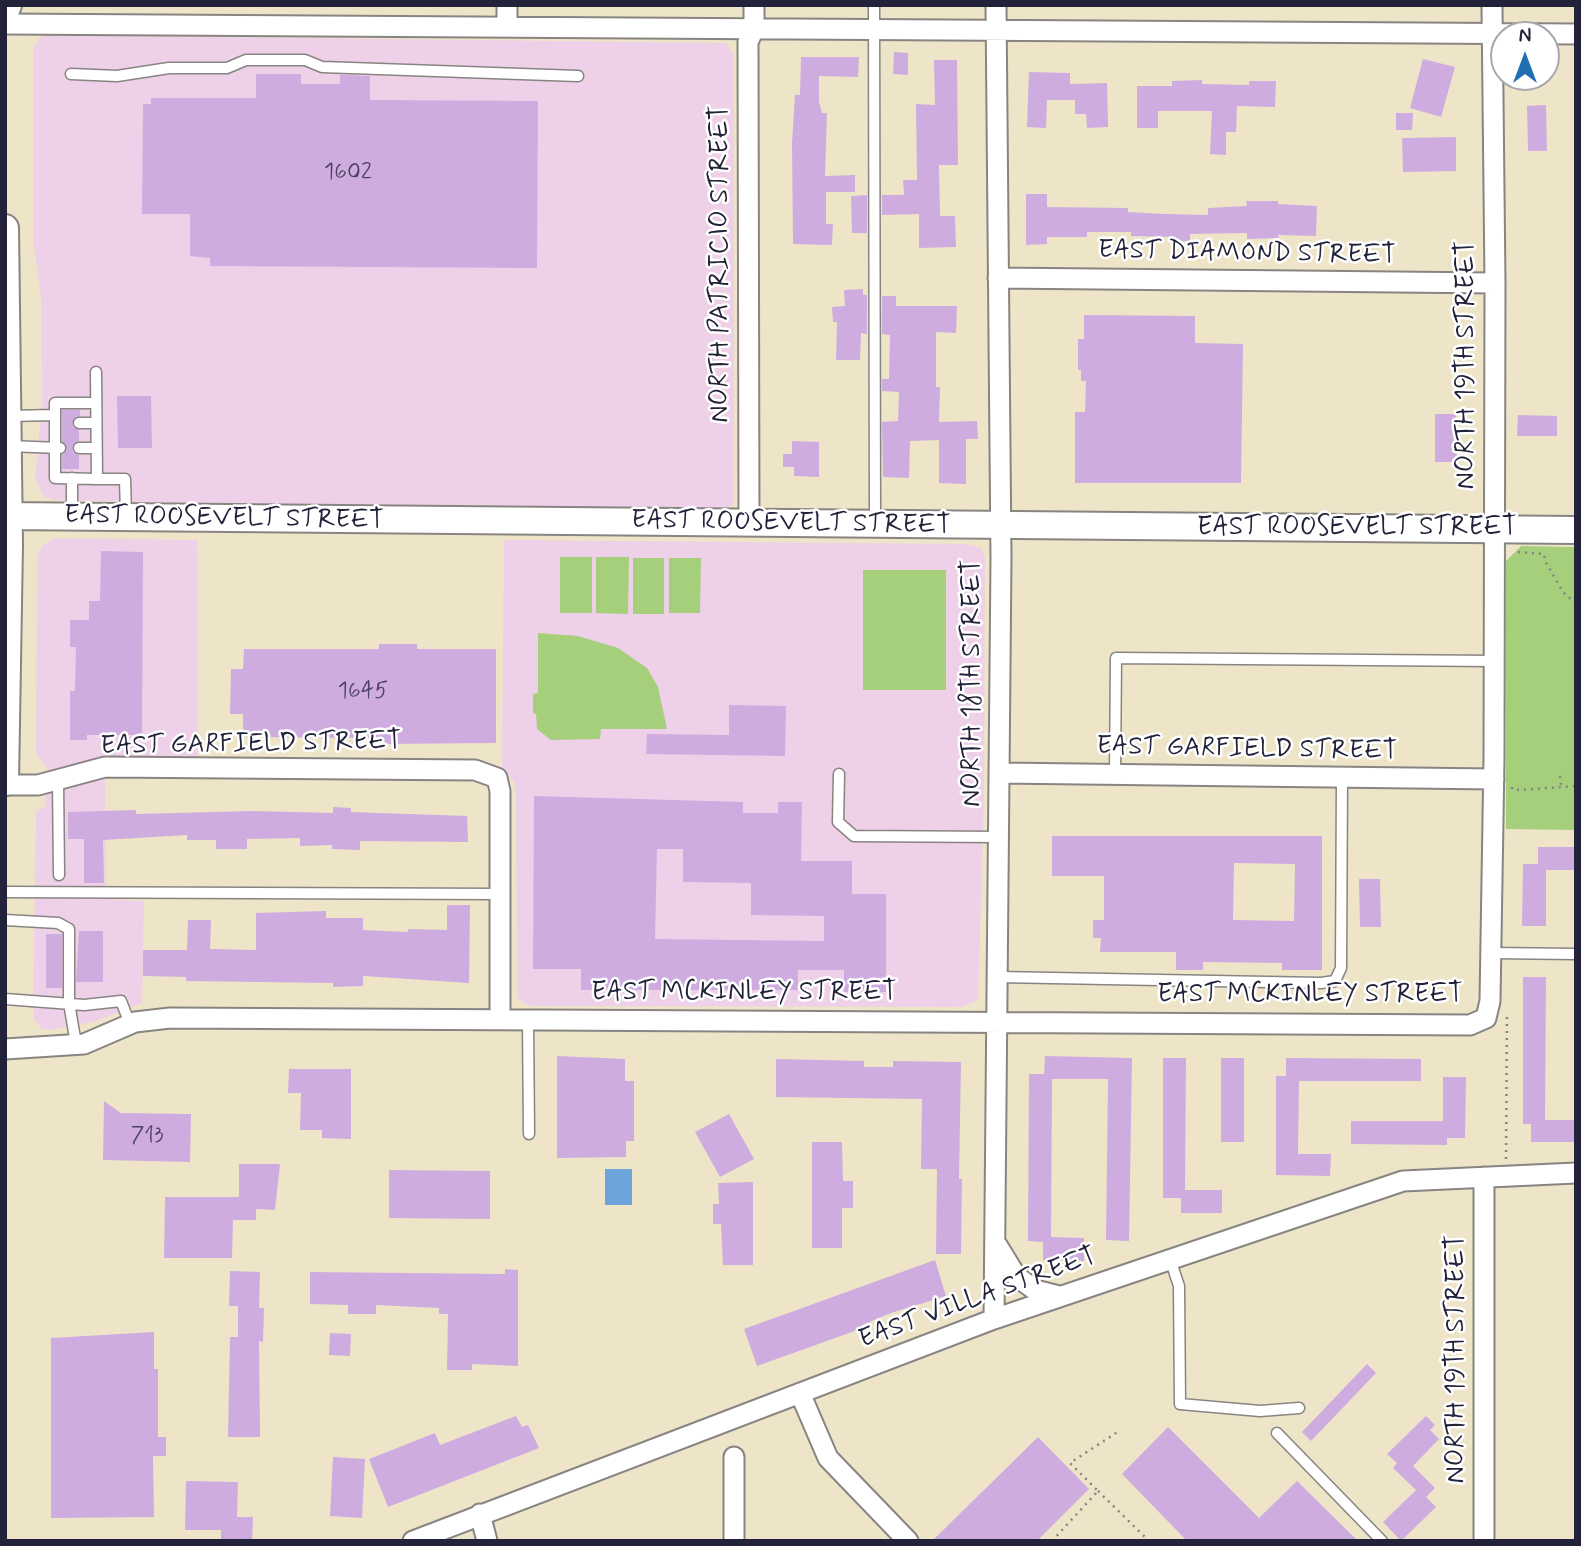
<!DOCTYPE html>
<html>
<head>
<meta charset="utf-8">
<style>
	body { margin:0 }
	#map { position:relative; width:1581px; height:1546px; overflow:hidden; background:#eee5c8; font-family:Mynerve,sans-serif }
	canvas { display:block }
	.frame { position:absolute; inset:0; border:7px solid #22223b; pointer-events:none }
	.north { position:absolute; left:1490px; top:21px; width:70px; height:70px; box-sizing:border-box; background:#fff; border:2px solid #a7a7b1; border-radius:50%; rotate:0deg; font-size:19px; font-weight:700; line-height:28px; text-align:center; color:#22223b }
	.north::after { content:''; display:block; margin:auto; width:24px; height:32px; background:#1f6fb2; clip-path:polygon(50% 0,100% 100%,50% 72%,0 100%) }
</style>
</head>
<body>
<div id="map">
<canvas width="1581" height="1546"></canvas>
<div class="frame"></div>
<div class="north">N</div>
</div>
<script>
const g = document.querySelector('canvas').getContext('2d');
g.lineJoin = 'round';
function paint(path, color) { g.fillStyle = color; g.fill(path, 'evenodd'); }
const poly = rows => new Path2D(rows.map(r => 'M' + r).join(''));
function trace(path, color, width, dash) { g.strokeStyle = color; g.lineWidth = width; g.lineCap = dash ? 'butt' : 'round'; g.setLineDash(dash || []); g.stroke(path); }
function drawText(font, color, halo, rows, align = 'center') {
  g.font = font + ' Mynerve,sans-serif'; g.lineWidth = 5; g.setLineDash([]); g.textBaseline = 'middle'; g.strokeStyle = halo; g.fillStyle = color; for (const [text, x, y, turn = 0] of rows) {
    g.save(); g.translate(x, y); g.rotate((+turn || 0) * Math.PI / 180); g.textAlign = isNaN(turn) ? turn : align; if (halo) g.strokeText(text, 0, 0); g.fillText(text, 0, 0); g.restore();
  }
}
const built = poly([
	[47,35,727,43,734,55,734,504,722,512,269,505,55,500,44,497,35,479,42,403,41,297,33,240,33,49,40,37],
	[54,538,197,540,198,767,105,768,106,899,144,901,142,1003,96,1021,52,1030,42,1029,34,1020,33,1004,36,811,45,806,47,769,36,754,37,555,42,546],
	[504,540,965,544,981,548,985,559,984,799,978,1000,962,1007,530,1006,517,999,516,795,514,782,502,767]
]);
const green = poly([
	[1521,546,1576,547,1576,830,1506,829,1506,561],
	[560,557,592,557,592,613,560,613],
	[596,557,629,557,628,614,596,613],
	[633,558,664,558,664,614,633,614],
	[669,558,701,558,700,613,669,613],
	[863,570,946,570,946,690,863,690],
	[538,633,578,636,618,648,647,668,658,687,667,729,601,729,600,739,551,740,537,729,536,714,533,713,533,694,538,693]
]);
const water = poly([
	[605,1169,632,1169,632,1205,605,1205]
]);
const building = poly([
	[894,52,908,53,908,75,893,74],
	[801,57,859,57,858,77,819,76,819,102,822,113,827,113,825,176,855,175,855,192,826,192,826,224,833,224,832,245,793,244,792,143,795,95,800,95],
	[1423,59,1455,67,1441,117,1410,108],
	[934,60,957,60,958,165,939,165,940,216,955,216,956,247,919,248,919,214,882,215,882,195,904,195,903,180,917,180,916,104,935,105],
	[1029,72,1070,73,1070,84,1107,83,1108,127,1087,128,1086,114,1075,114,1075,100,1047,100,1046,128,1027,127],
	[256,74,301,74,301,84,340,84,340,75,370,76,370,100,538,101,537,268,210,266,210,258,190,256,190,214,142,214,143,104,151,104,151,98,256,98],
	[1202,80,1202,84,1249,85,1249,81,1276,81,1275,107,1237,106,1236,132,1226,132,1226,155,1210,154,1212,111,1158,111,1158,128,1137,128,1137,86,1172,86,1172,81],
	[1546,105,1547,151,1528,151,1527,106],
	[1396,113,1413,113,1412,130,1396,130],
	[1456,137,1456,171,1403,172,1402,138],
	[1026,194,1047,194,1047,207,1128,208,1128,212,1165,214,1208,215,1208,208,1247,206,1246,201,1278,201,1278,204,1317,206,1316,236,1278,235,1279,238,1247,239,1247,233,1190,234,1190,241,1176,241,1176,237,1131,236,1131,232,1087,232,1087,237,1047,237,1047,244,1026,245],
	[867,195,867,233,852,233,851,196],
	[863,289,863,295,867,295,867,334,861,333,860,360,836,360,837,322,833,322,832,307,845,306,844,290],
	[882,296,896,296,896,306,957,306,956,333,936,332,936,387,940,387,939,422,977,421,978,439,966,439,966,484,939,483,939,440,910,441,909,478,883,477,882,422,898,421,899,392,882,391,882,379,889,379,890,335,882,334],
	[1084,315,1195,316,1195,343,1243,344,1241,483,1075,483,1075,412,1085,412,1086,381,1081,381,1081,370,1078,370,1078,339,1084,339],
	[117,396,151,396,152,448,118,448],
	[62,410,80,410,80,416,72,422,73,427,79,430,79,441,72,447,73,452,79,455,79,469,62,469,62,455,67,448,62,441],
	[1435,414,1456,414,1457,462,1435,462],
	[1518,415,1557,416,1557,436,1517,436],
	[792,441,819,442,819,477,794,476,794,467,783,467,783,454,792,454],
	[101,551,143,552,142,735,87,735,87,740,70,740,70,691,75,691,76,647,70,647,70,620,89,620,89,601,100,601],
	[379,644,417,644,417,649,496,649,496,743,380,744,380,738,243,737,243,714,230,714,231,669,243,669,244,649,379,649],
	[729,705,786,706,785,756,646,754,647,734,729,735],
	[534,796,743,802,743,813,778,813,778,802,802,802,801,861,852,861,852,894,886,894,886,992,844,992,844,970,798,970,798,990,581,990,581,969,533,969],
	[657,849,683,849,683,882,751,883,751,915,824,916,824,941,655,939],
	[333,807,351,808,351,812,467,816,468,842,360,841,360,850,332,849,332,845,300,846,300,838,247,839,247,849,216,849,216,840,187,840,187,835,103,840,104,883,84,883,84,839,68,839,68,812,136,810,136,814,253,811,333,813],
	[1052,836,1322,836,1322,970,1282,970,1282,963,1203,962,1203,970,1176,970,1176,952,1100,952,1101,938,1093,938,1093,920,1104,920,1104,876,1052,876],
	[1234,863,1295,864,1294,921,1233,920],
	[1538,847,1576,847,1576,870,1546,870,1546,926,1522,926,1523,864,1538,864],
	[1359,879,1380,879,1381,927,1360,927],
	[447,905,470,905,469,983,363,976,363,986,333,987,333,983,186,981,186,977,143,976,143,950,187,950,188,920,211,920,210,949,256,950,256,913,326,911,326,918,363,918,363,930,408,932,408,929,447,930],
	[79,931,103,931,103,982,76,982],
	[46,934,62,934,62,988,46,988],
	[1523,977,1546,977,1545,1120,1576,1120,1576,1142,1531,1142,1531,1124,1523,1124],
	[557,1056,625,1059,625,1081,634,1081,634,1141,626,1141,626,1157,557,1158],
	[1045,1056,1132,1058,1129,1241,1106,1240,1108,1079,1052,1079,1051,1237,1084,1238,1084,1261,1043,1260,1043,1242,1028,1241,1029,1074,1044,1074],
	[1163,1058,1186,1058,1185,1190,1222,1190,1222,1213,1181,1213,1181,1198,1163,1198],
	[1221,1058,1244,1058,1244,1142,1221,1142],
	[1286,1058,1421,1059,1421,1081,1299,1081,1298,1154,1331,1154,1330,1176,1276,1175,1276,1076,1286,1076],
	[776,1059,864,1061,864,1067,893,1067,893,1061,961,1062,959,1179,962,1179,961,1254,936,1254,937,1169,921,1169,922,1099,776,1097],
	[289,1069,351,1069,351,1139,322,1138,322,1130,300,1130,301,1093,288,1093],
	[1443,1077,1466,1077,1465,1138,1447,1138,1447,1145,1351,1144,1351,1121,1443,1121],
	[104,1101,121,1113,191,1114,190,1162,103,1160],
	[729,1114,754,1159,720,1177,695,1132],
	[812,1142,842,1142,843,1181,853,1181,853,1208,842,1208,842,1248,812,1248],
	[239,1164,280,1164,275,1210,256,1209,256,1220,233,1220,232,1258,164,1258,165,1197,239,1197],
	[389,1170,490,1171,490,1219,389,1218],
	[753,1182,753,1265,723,1265,721,1224,713,1224,713,1204,719,1204,718,1183],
	[935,1260,946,1296,891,1313,862,1325,863,1328,757,1366,744,1329],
	[505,1269,518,1270,518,1366,472,1364,472,1370,447,1370,448,1314,439,1314,439,1308,376,1305,376,1314,348,1314,348,1305,310,1304,310,1272,505,1274],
	[230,1271,260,1272,259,1308,264,1308,263,1342,259,1341,260,1437,228,1437,230,1337,238,1337,238,1306,229,1306],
	[154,1332,154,1369,158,1369,158,1437,166,1437,166,1456,153,1456,154,1517,51,1518,51,1338],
	[330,1333,351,1334,350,1356,329,1355],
	[1367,1364,1376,1373,1311,1441,1302,1432],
	[516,1416,522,1427,528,1425,539,1448,388,1507,369,1459,435,1433,440,1445],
	[1426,1416,1435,1425,1430,1430,1439,1439,1413,1466,1435,1488,1426,1497,1436,1507,1401,1541,1383,1522,1416,1490,1393,1468,1397,1463,1387,1454],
	[1168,1427,1259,1518,1297,1481,1358,1541,1187,1541,1122,1474],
	[1038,1437,1089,1489,1037,1541,932,1541],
	[333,1457,365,1459,362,1518,330,1516],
	[186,1481,238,1482,237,1517,253,1517,252,1541,221,1541,221,1530,185,1530]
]);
const path = poly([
	[1518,552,1544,554,1545,561,1563,592,1576,604],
	[1560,776,1561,785],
	[1512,787,1512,789,1519,790,1576,786],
	[1506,1159,1507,1013],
	[1098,1491,1149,1541],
	[1052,1541,1098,1491,1070,1463,1119,1431]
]);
const lane = poly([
	[874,5,875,523],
	[71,74,117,76,169,68,227,68,246,60,305,60,322,67,578,76],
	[96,372,97,479,125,479,126,514],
	[96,403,55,403,55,478,97,479],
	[8,416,55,415],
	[79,423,96,423],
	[8,446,60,448],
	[79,448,96,448],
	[72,478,72,516],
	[839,774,838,822,854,836,999,837],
	[1115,775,1116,658,1495,661],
	[58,781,59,875],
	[5,892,500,894],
	[5,920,58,923,69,929,69,1003,76,1044],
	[1491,953,1576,954],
	[998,977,1321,983,1335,981,1341,968,1342,778],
	[5,999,84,1005,121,1001,130,1024],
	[528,1020,529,1134],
	[1170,1259,1179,1286,1180,1404,1260,1411,1299,1408],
	[1277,1433,1382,1541]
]);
const street = poly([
	[5,24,1576,34],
	[507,26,507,5],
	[998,278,1495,283],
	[749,524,748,42,754,29,754,5],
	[999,773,1494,779],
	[5,785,38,785,105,767,475,770,497,778,500,791,500,1020],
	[5,1049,84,1044,135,1022,170,1018,1470,1025,1486,1018,1490,1001,1494,758,1495,283,1492,5],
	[997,1245,1016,1276,1035,1290,1059,1296],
	[994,1319,1001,558,996,5],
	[800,1393,828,1458,908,1541],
	[480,1514,487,1541],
	[413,1541,994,1319,1403,1181,1576,1173],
	[734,1541,734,1457],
	[1484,1541,1484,1177]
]);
const secondary = poly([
	[5,13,8,5],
	[5,228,9,545,5,782],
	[5,516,1576,530]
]);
const numberNames = [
	["1602",348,173],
	["1645",363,692],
	["713",147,1137]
];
const streetNames = [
	["EAST DIAMOND STREET",1247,254,1],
	["NORTH PATRICIO STREET",722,264,-90],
	["NORTH 19TH STREET",1468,365,-90],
	["EAST ROOSEVELT STREET",224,519,1],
	["EAST ROOSEVELT STREET",791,524,1],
	["EAST ROOSEVELT STREET",1357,529],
	["NORTH 18TH STREET",974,683,-90],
	["EAST GARFIELD STREET",251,745,-1],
	["EAST GARFIELD STREET",1247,750,1],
	["EAST MCKINLEY STREET",744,994],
	["EAST MCKINLEY STREET",1310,996],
	["EAST VILLA STREET",978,1299,-20],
	["NORTH 19TH STREET",1458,1359,-90]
];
paint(built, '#eed0e8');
paint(green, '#a6cf7b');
paint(water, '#6ca4db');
paint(building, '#cfacdf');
trace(lane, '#888482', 13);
trace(street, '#888482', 23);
trace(secondary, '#888482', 30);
trace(path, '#888482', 2.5, [2, 5]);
trace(lane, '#fff', 10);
trace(street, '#fff', 19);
trace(secondary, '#fff', 26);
drawText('23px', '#4d4464', null, numberNames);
drawText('26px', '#22223b', '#fff', streetNames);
</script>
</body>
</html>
